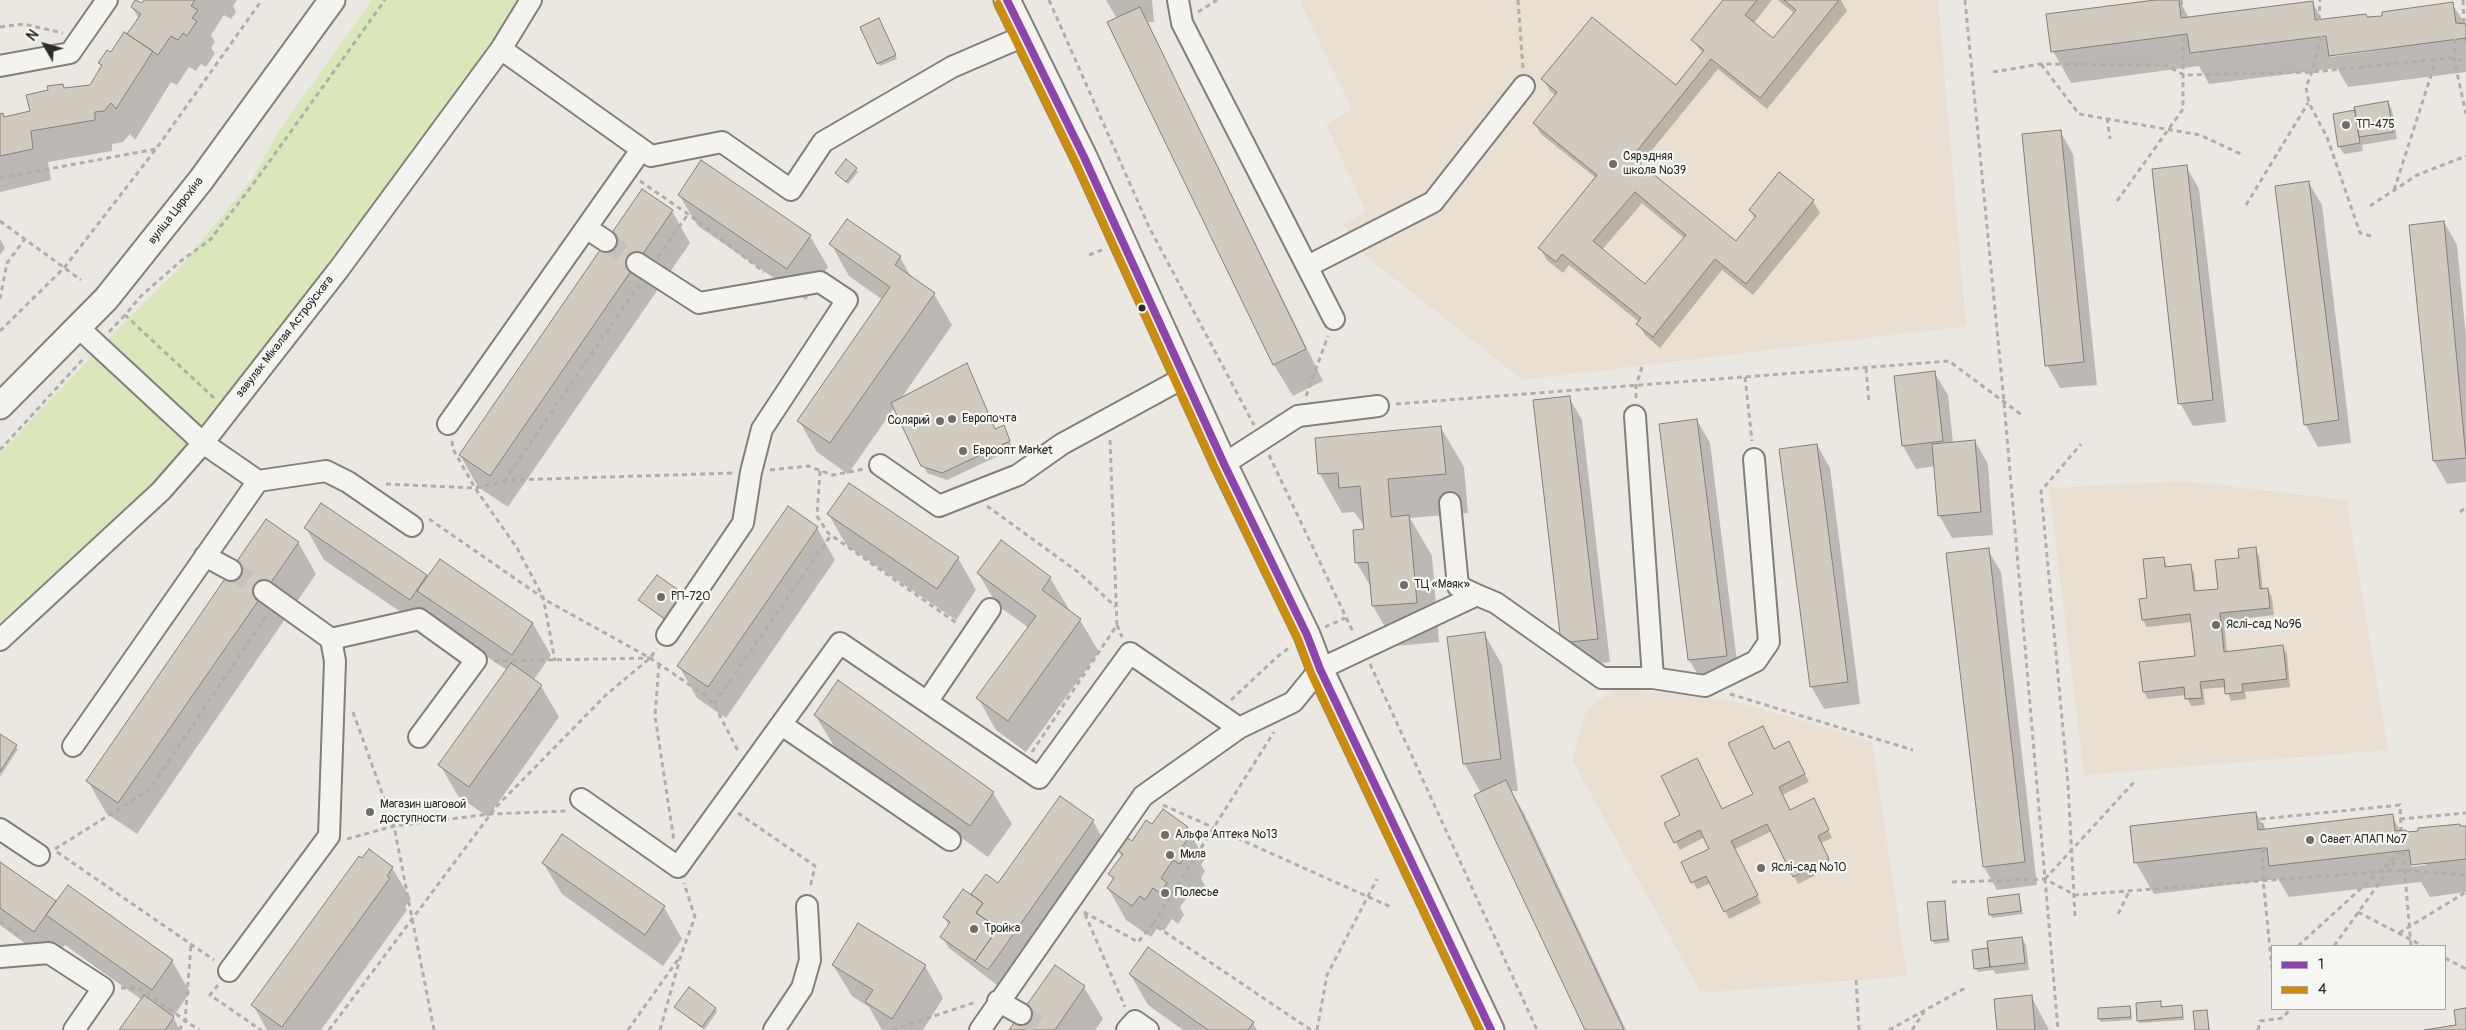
<!DOCTYPE html>
<html>
<head>
<meta charset="utf-8">
<style>
	body { margin:0 }
	#map { position:relative; width:2466px; height:1030px; overflow:hidden; background:#ebe8e1; font-family:Pangolin,sans-serif }
	canvas { display:block }
	.legend { position:absolute; left:2271px; top:945px; width:175px; height:65px; box-sizing:border-box; background:#f6f6f2; border:1px solid #a5a5a2; margin:0; padding:6px 9px; list-style:none; font-size:15px; color:#2b2b2b }
	.legend li { display:flex; align-items:center; gap:10px; height:25px }
	.legend b { width:25px; border:1px solid #a5a5a2 }
	.north { position:absolute; left:20px; top:20px; width:50px; height:50px; -webkit-text-stroke:4px #f6f6f2; paint-order:stroke; rotate:308deg; font-size:14px; font-weight:700; line-height:20px; text-align:center; color:#2b2b2b }
	.north::after { content:''; display:block; margin:auto; width:18px; height:22px; background:#2b2b2b; clip-path:polygon(50% 0,100% 100%,50% 72%,0 100%) }
</style>
</head>
<body>
<div id="map">
<canvas width="2466" height="1030"></canvas>
<ul class="legend">
<li><b style="height:6px;background:#8e44ad"></b>1</li>
<li><b style="height:6px;background:#ce8d09"></b>4</li>
</ul>
<div class="north">N</div>
</div>
<script>
const g = document.querySelector('canvas').getContext('2d');
g.lineJoin = 'round';
function paint(path, color) { g.fillStyle = color; g.fill(path, 'evenodd'); }
const poly = rows => new Path2D(rows.map(r => 'M' + r).join(''));
function trace(path, color, width, dash) { g.strokeStyle = color; g.lineWidth = width; g.lineCap = dash ? 'butt' : 'round'; g.setLineDash(dash || []); g.stroke(path); }
function drawText(font, color, halo, rows, align = 'center') {
  g.font = font + ' Pangolin,sans-serif'; g.lineWidth = 4.5; g.setLineDash([]); g.textBaseline = 'middle'; g.strokeStyle = halo; g.fillStyle = color; for (const [text, x, y, turn = 0] of rows) {
    g.save(); g.translate(x, y); g.rotate((+turn || 0) * Math.PI / 180); g.textAlign = isNaN(turn) ? turn : align; if (halo) g.strokeText(text, 0, 0); g.fillText(text, 0, 0); g.restore();
  }
}
const built = poly([
	[1303,0,1938,0,1966,326,1523,380,1359,251,1354,243,1344,224,1366,212,1326,124,1352,110,1300,2],
	[2186,481,2346,500,2388,750,2084,775,2049,488],
	[1616,687,1738,702,1872,741,1907,976,1701,993,1572,760,1586,711]
]);
const green = poly([
	[372,0,525,0,328,278,168,471,0,624,0,453,109,338,180,267,252,179,278,132]
]);
const shadow = poly([
	[145,0,237,0,233,6,236,12,231,19,224,15,211,35,215,42,211,48,215,53,206,67,201,64,196,71,189,67,177,85,171,82,135,140,130,134,123,142,112,144,112,151,48,162,51,180,0,192,0,115,4,118,31,112,64,89,91,86,102,67,100,63,111,54,128,36,139,19,132,7,142,5],
	[1106,0,1152,0,1154,22,1147,22,1323,381,1293,396,1274,365,1109,23,1117,19],
	[1725,0,1772,0,1754,23,1773,39,1794,13,1778,0,1841,0,1847,11,1767,109,1718,69,1640,165,1736,242,1755,219,1750,210,1813,201,1820,213,1753,295,1722,270,1660,348,1645,335,1638,324,1639,322,1569,265,1563,273,1547,260,1540,248,1596,178,1541,134,1534,123,1556,96,1550,91,1543,79,1676,87,1703,54,1693,40],
	[1642,203,1685,239,1645,286,1602,250],
	[2164,0,2179,0,2189,18,2312,2,2323,21,2368,19,2452,4,2466,25,2466,72,2348,87,2337,68,2209,84,2199,66,2071,83,2053,51],
	[2386,47,2386,49,2331,57,2331,54],
	[881,23,897,59,880,66,878,63],
	[2388,102,2392,110,2397,139,2362,145,2363,151,2344,154,2339,147,2356,111],
	[2060,131,2073,154,2097,385,2060,388,2047,365],
	[2186,166,2199,189,2226,422,2193,426,2180,403],
	[856,169,858,172,848,184,836,173],
	[2309,183,2322,205,2351,443,2318,447,2305,424],
	[679,195,810,236,828,267,806,300,698,226],
	[672,211,690,243,508,507,478,487,460,455],
	[2444,222,2457,245,2466,337,2466,482,2447,484,2434,461,2410,226],
	[0,239,5,248,0,255],
	[831,244,900,257,912,279,934,294,952,325,900,400,1007,434,1013,449,947,480,927,473,894,408,848,474,817,452,799,421,883,300,849,276],
	[1934,372,1948,395,1953,443,1975,441,1988,464,1993,535,1952,538,1939,515,1935,466,1916,469,1903,446,1895,377],
	[1569,397,1582,420,1610,662,1575,666,1562,643],
	[1697,420,1710,443,1739,678,1703,683,1689,660,1661,425],
	[1441,428,1464,467,1468,513,1410,518,1432,556,1439,642,1396,646,1373,606,1372,589,1357,563,1354,532,1365,531,1365,527,1354,512,1342,513,1320,474],
	[1817,445,1830,468,1860,704,1824,709,1811,686],
	[321,504,428,577,440,561,533,624,551,655,533,681,541,686,559,717,488,817,458,796,440,765,507,670,435,622,429,631,324,560,306,528],
	[829,515,958,558,976,590,956,620,847,546],
	[817,528,835,560,726,718,697,698,679,666],
	[298,542,316,574,137,834,106,813,88,781],
	[2255,549,2259,556,2263,590,2268,590,2272,597,2274,615,2224,621,2227,653,2282,646,2287,654,2290,687,2245,692,2246,699,2231,701,2226,687,2203,689,2205,705,2191,706,2186,695,2148,699,2144,692,2196,657,2192,622,2147,627,2143,620,2163,558,2168,568,2190,566,2194,573,2196,592,2219,590,2240,559],
	[1988,550,2001,572,2037,885,1997,890,1984,867,1948,554],
	[978,573,1050,578,1069,609,1068,611,1080,620,1099,652,1026,752,996,730,978,698,1029,628,997,605],
	[685,598,667,622,640,600],
	[1484,633,1502,665,1518,791,1511,791,1524,813,1626,1030,1586,1030,1481,793,1464,763],
	[815,715,993,793,1012,824,988,857,834,746],
	[0,736,18,749,0,777],
	[1774,750,1793,751,1809,782,1782,795,1790,811,1817,807,1832,838,1821,843,1832,867,1798,884,1772,831,1735,849,1761,903,1729,919,1711,883,1697,889,1693,882,1711,849,1705,837,1680,850,1666,823,1722,811,1755,794],
	[2256,813,2266,830,2392,816,2401,831,2407,834,2466,827,2466,892,2430,897,2421,882,2289,897,2278,879,2154,894,2136,863],
	[2426,862,2426,865,2411,867,2411,864],
	[1093,821,1102,837,997,985,949,948,942,937,949,926,944,917,975,899,973,894,999,885],
	[1152,825,1187,828,1205,859,1201,865,1205,871,1201,878,1205,886,1198,895,1192,891,1180,907,1184,915,1178,924,1172,919,1164,931,1158,927,1151,937,1126,920,1108,888,1114,881,1110,874,1122,857,1118,850,1132,843],
	[0,863,56,903,172,961,190,992,173,1017,180,1030,120,1030,142,1000,65,945,52,963,0,925],
	[543,863,664,907,682,939,663,966,562,894],
	[392,868,411,899,405,907,407,910,321,1030,267,1030,253,1005],
	[2019,895,2023,914,1992,918,1990,914],
	[1944,902,1950,942,1934,944,1932,940],
	[2022,938,2026,945,2029,970,1996,974,1993,970,1978,972,1976,969,1990,949],
	[833,965,925,966,943,998,923,1030,882,1030,869,1007,852,996],
	[1056,967,1084,987,1103,1019,1095,1030,1011,1030],
	[1130,974,1253,1023,1257,1030,1183,1030,1148,1005],
	[2031,996,2049,1030,1998,1030],
	[2160,1002,2162,1008,2181,1007,2184,1020,2140,1023,2138,1020],
	[676,1007,715,1008,717,1012,704,1030],
	[2129,1007,2132,1020,2101,1022,2099,1019],
	[2206,1011,2210,1030,2196,1030]
]);
const building = poly([
	[135,0,142,3,144,0,195,0,191,6,198,10,192,18,197,21,187,36,183,33,178,40,171,36,158,55,127,34,141,14,131,7,135,0],
	[1723,0,1757,0,1745,15,1773,38,1796,10,1784,0,1839,0,1760,98,1711,59,1632,157,1736,241,1756,216,1749,210,1779,172,1814,200,1746,284,1715,259,1653,337,1636,324,1641,318,1562,254,1556,262,1538,248,1597,175,1533,123,1557,92,1541,79,1592,17,1676,85,1704,50,1691,40,1723,0],
	[1635,192,1686,235,1645,284,1593,241,1635,192],
	[2155,0,2179,0,2181,18,2313,1,2315,20,2366,14,2367,17,2382,16,2382,12,2453,2,2456,23,2466,24,2466,41,2466,38,2329,56,2326,36,2190,53,2187,34,2051,52,2046,14,2155,0],
	[1140,7,1306,349,1273,365,1107,22,1140,7],
	[879,18,896,55,877,64,860,27,879,18],
	[124,32,153,51,116,109,111,103,104,111,95,112,95,120,31,131,33,149,0,156,0,114,3,113,4,117,30,111,26,95,48,90,47,86,63,84,64,88,90,85,102,65,98,63,107,50,111,52,124,32],
	[2388,101,2393,132,2359,137,2354,107,2388,101],
	[2355,110,2360,143,2338,147,2333,114,2355,110],
	[2061,130,2084,362,2045,366,2022,134,2061,130],
	[846,159,857,168,846,182,835,173,846,159],
	[701,160,811,235,787,269,678,195,701,160],
	[2187,165,2213,400,2178,404,2152,169,2187,165],
	[2309,181,2339,420,2304,425,2275,186,2309,181],
	[642,189,673,210,490,476,459,455,642,189],
	[847,219,901,256,895,265,935,293,830,443,797,421,890,287,829,244,847,219],
	[2444,221,2466,458,2433,461,2409,225,2444,221],
	[967,363,995,429,1004,425,1010,441,942,473,921,466,891,403,967,363],
	[1935,371,1943,441,1902,446,1894,376,1935,371],
	[1570,396,1598,639,1561,643,1533,400,1570,396],
	[1697,419,1727,656,1688,660,1659,424,1697,419],
	[1441,426,1446,474,1388,479,1391,517,1409,515,1417,603,1372,606,1368,562,1355,563,1353,530,1364,529,1360,486,1339,488,1338,473,1318,474,1315,438,1441,426],
	[1975,440,1981,512,1938,516,1932,444,1975,440],
	[1817,444,1848,682,1810,687,1779,449,1817,444],
	[849,483,959,557,937,589,827,514,849,483],
	[321,503,427,575,410,600,304,528,321,503],
	[788,506,818,527,708,687,677,666,788,506],
	[266,519,299,542,118,803,86,781,266,519],
	[1001,540,1051,577,1042,590,1081,619,1008,721,976,698,1036,616,977,573,1001,540],
	[2256,547,2260,589,2268,588,2270,608,2220,613,2224,652,2283,645,2287,679,2242,684,2243,692,2225,694,2224,679,2200,682,2202,698,2185,699,2184,687,2143,692,2139,662,2195,656,2190,614,2142,620,2139,599,2147,598,2143,559,2164,557,2165,567,2191,564,2194,591,2218,589,2215,560,2239,558,2238,549,2256,547],
	[1989,548,2025,862,1983,867,1946,553,1989,548],
	[440,559,533,623,512,655,417,591,440,559],
	[657,575,684,594,665,619,638,600,657,575],
	[1485,632,1501,759,1463,764,1447,637,1485,632],
	[511,663,542,685,469,787,438,765,511,663],
	[838,680,994,792,970,826,814,715,838,680],
	[1763,726,1774,749,1789,741,1805,774,1779,787,1790,810,1814,798,1829,830,1818,836,1829,859,1793,877,1767,824,1731,841,1758,895,1724,912,1706,876,1691,883,1681,862,1709,849,1700,830,1674,843,1664,823,1680,815,1661,776,1697,758,1722,809,1753,794,1728,743,1763,726],
	[0,734,17,745,0,772,0,734],
	[1506,780,1624,1030,1585,1030,1474,795,1506,780],
	[1060,796,1094,820,988,970,975,961,998,928,976,913,983,903,971,894,986,874,998,883,1060,796],
	[1163,809,1188,827,1182,835,1188,839,1181,848,1188,853,1180,864,1173,860,1161,878,1167,883,1160,893,1153,888,1145,900,1140,896,1132,906,1107,888,1114,878,1108,874,1123,854,1117,850,1126,837,1132,841,1146,820,1152,824,1163,809],
	[2256,812,2258,830,2393,814,2395,831,2406,830,2407,832,2418,831,2418,828,2460,824,2460,826,2466,826,2466,859,2411,865,2409,850,2269,866,2267,848,2263,848,2134,863,2130,826,2256,812],
	[562,834,665,906,645,935,542,863,562,834],
	[369,849,393,867,387,876,390,878,282,1027,251,1005,359,856,362,858,369,849],
	[0,862,56,901,34,932,0,908,0,862],
	[68,885,173,960,152,990,46,915,68,885],
	[963,889,983,903,976,913,998,928,975,961,940,937,950,922,943,917,963,889],
	[2019,894,2021,911,1989,915,1987,898,2019,894],
	[1945,901,1948,939,1931,941,1927,902,1945,901],
	[858,923,926,965,892,1019,865,1002,873,990,832,965,858,923],
	[2022,937,2025,963,1990,967,1987,941,2022,937],
	[1148,947,1254,1022,1248,1030,1208,1030,1129,974,1148,947],
	[1988,948,1990,967,1974,969,1972,950,1988,948],
	[1055,965,1085,986,1055,1030,1009,1030,1055,965],
	[689,987,716,1008,702,1027,674,1007,689,987],
	[144,995,174,1017,165,1030,119,1030,144,995],
	[2032,995,2035,1030,1997,1030,1994,999,2032,995],
	[2161,1001,2161,1007,2182,1005,2183,1017,2137,1021,2136,1003,2161,1001],
	[2130,1006,2131,1017,2098,1019,2098,1008,2130,1006],
	[2466,1008,2466,1030,2424,1030,2456,1025,2454,1010,2466,1008],
	[2207,1010,2209,1030,2195,1030,2193,1011,2207,1010]
]);
const minorTunnel = poly([
	[606,241,637,263],
	[231,570,264,591],
	[1021,1014,1044,1030]
]);
const path = poly([
	[1049,0,1149,227,1254,425],
	[1518,0,1523,69],
	[1965,0,2004,402,2058,1030],
	[2181,0,2183,17],
	[2463,0,2464,24],
	[1198,12,1217,0],
	[2319,20,2320,0],
	[0,27,23,24,63,33],
	[2321,36,2312,72,2306,87,2309,103,2327,137,2360,233,2374,237],
	[2455,39,2454,59,2466,114],
	[2041,64,2079,114,2200,135,2241,154],
	[1993,72,2041,64,2165,65,2184,75,2312,72,2450,58,2466,61],
	[2107,118,2110,139],
	[0,178,156,149],
	[640,181,688,214,764,272],
	[2394,190,2436,60],
	[2117,201,2183,109,2183,35],
	[2246,205,2308,103],
	[2370,206,2417,175,2466,156],
	[0,221,81,280],
	[1089,255,1104,249],
	[658,257,688,214],
	[0,299,7,263,25,239],
	[0,331,64,268,156,149,262,0],
	[109,332,125,315],
	[1866,368,1869,403],
	[1745,377,1752,441],
	[1306,396,1328,336],
	[214,398,125,315,141,296,182,260,210,240,254,183,385,0],
	[1636,398,1636,386,1642,367],
	[1396,404,1949,361,2023,416],
	[452,441,453,449,475,488,517,548,543,597,555,661],
	[0,450,84,358],
	[1269,455,1354,634],
	[770,470,808,466,833,475,864,469],
	[820,471,817,516,828,533,958,624],
	[504,481,639,285],
	[386,484,475,488,513,480,734,473],
	[987,506,1078,572,1116,607],
	[2460,512,2466,507],
	[429,519,549,602,650,658,705,695,714,704,739,753],
	[1117,625,1122,637],
	[1325,627,1345,618],
	[494,661,650,658],
	[659,664,655,716,674,841],
	[1370,664,1537,1030],
	[1730,694,1913,750],
	[1231,700,1278,656,1290,647],
	[714,704,831,535],
	[353,712,394,826,434,1030],
	[1032,752,1117,625,1110,439],
	[1163,805,1391,907],
	[738,813,815,866,810,888],
	[2400,819,2466,813],
	[2263,828,2261,819,2400,805,2401,830],
	[347,839,394,826,490,814,566,811],
	[2263,848,2263,879,2272,969],
	[55,849,149,790,267,615],
	[2403,851,2411,946],
	[57,852,214,960],
	[2045,879,2135,781],
	[1952,882,2045,879,2075,895,2403,870,2466,875],
	[1084,912,1138,942,1153,924,1311,1030],
	[2358,912,2423,946],
	[1085,914,1125,1007],
	[2118,914,2130,890],
	[2075,916,2068,784,2041,491,2081,444],
	[0,922,20,936],
	[1153,924,1274,732],
	[2399,933,2466,892],
	[2298,946,2403,850],
	[2334,946,2398,857],
	[2445,958,2466,969],
	[1856,980,1859,1030],
	[218,985,210,995,261,1030],
	[121,988,139,988,199,1030],
	[179,1030,185,1021,191,945],
	[329,1030,496,807,606,695,650,658,657,649],
	[628,1030,679,958],
	[660,1030,681,955,695,917,684,883],
	[892,1030,976,1002],
	[1317,1030,1327,975,1377,879],
	[1889,1030,1967,987],
	[1912,1030,1924,1012],
	[2258,1030,2260,1021,2283,1018,2290,1009]
]);
const minor = poly([
	[1178,0,1182,23,1334,319],
	[501,49,651,156,722,142,791,190,823,142,952,67,1024,36],
	[0,66,70,53,107,0],
	[586,228,606,241],
	[637,263,699,303,820,282,847,300,762,429,751,472,743,523,667,635],
	[1308,266,1433,202,1524,86],
	[79,328,203,443,258,481,326,471,348,482,412,526],
	[1635,416,1653,678],
	[448,424,641,150],
	[1224,464,1298,416,1378,406],
	[880,465,939,506,1018,475,1062,444,1185,377],
	[1450,503,1458,586,1477,595],
	[205,556,231,570],
	[331,639,419,619,476,660,419,737],
	[0,640,161,491,203,443,339,269,501,49,531,0],
	[927,702,990,609],
	[782,725,950,840],
	[73,746,258,481],
	[581,799,678,867,840,643,1039,778,1130,653,1239,728],
	[0,829,39,855],
	[0,957,49,953,103,988,74,1030],
	[229,971,329,836,335,661,331,639,264,591],
	[998,1001,1021,1014],
	[774,1030,802,988,810,960,807,906],
	[980,1030,1143,796,1239,728,1293,702,1320,669,1477,595,1496,603,1602,678,1653,678,1705,686,1756,661,1769,642,1754,459],
	[1127,1030,1135,1021,1148,1030]
]);
const major = poly([
	[1007,0,1084,157,1224,464,1307,635,1320,669,1491,1030],
	[0,406,106,299,201,180,332,0]
]);
const bus1 = poly([
	[1007,0,1084,157,1224,464,1307,635,1320,669,1491,1030]
]);
const bus2 = poly([
	[998,4,1075,161,1215,468,1298,639,1311,673,1480,1030]
]);
const markers = [
	[2346,125,5,"#6e6d6b"],
	[1613,164,5,"#6e6d6b"],
	[1142,308,4.5,"#2b2b2b"],
	[952,419,5,"#6e6d6b"],
	[940,421,5,"#6e6d6b"],
	[963,451,5,"#6e6d6b"],
	[1404,585,5,"#6e6d6b"],
	[661,597,5,"#6e6d6b"],
	[2216,625,5,"#6e6d6b"],
	[370,812,5,"#6e6d6b"],
	[1165,835,5,"#6e6d6b"],
	[2310,840,5,"#6e6d6b"],
	[1170,855,5,"#6e6d6b"],
	[1761,868,5,"#6e6d6b"],
	[1165,893,5,"#6e6d6b"],
	[974,929,5,"#6e6d6b"]
];
const poiNames = [
	["ТП-475",2356,125],
	["Сярэдняя",1623,157],
	["школа №39",1623,171],
	["Европочта",962,419],
	["Солярий",930,421,"right"],
	["Евроопт Market",973,451],
	["ТЦ «Маяк»",1414,585],
	["РП-720",671,597],
	["Яслі-сад №96",2226,625],
	["Магазин шаговой",380,805],
	["доступности",380,819],
	["Альфа Аптека №13",1175,835],
	["Савет АПАП №7",2320,840],
	["Мила",1180,855],
	["Яслі-сад №10",1771,868],
	["Полесье",1175,893],
	["Тройка",984,929]
];
const streetNames = [
	["вуліца Цярохіна",176,211,-52],
	["завулак Мікалая Астроўскага",285,337,-52]
];
paint(built, '#e9e0d1');
paint(green, '#dae7ba');
paint(shadow, '#0003');
paint(building, '#d1cabe');
trace(building, '#81807d', 1);
trace(minorTunnel, '#c5c2bd', 20, [20, 10]);
trace(minor, '#81807d', 24);
trace(major, '#81807d', 29);
trace(path, '#afaeac', 3, [5, 4]);
trace(minor, '#f4f3f0', 20);
trace(major, '#f4f3f0', 25);
trace(bus1, '#8e44ad', 8);
trace(bus2, '#ce8d09', 8);
for (const [x, y, r, color] of markers) { const dot = new Path2D(); dot.arc(x, y, r, 0, 2 * Math.PI); g.fillStyle = color; g.fill(dot); trace(dot, '#f6f6f2', 2); }
drawText('12px', '#2b2b2b', '#f6f6f2', poiNames, 'left');
drawText('12px', '#2b2b2b', '#f6f6f2', streetNames);
</script>
</body>
</html>
